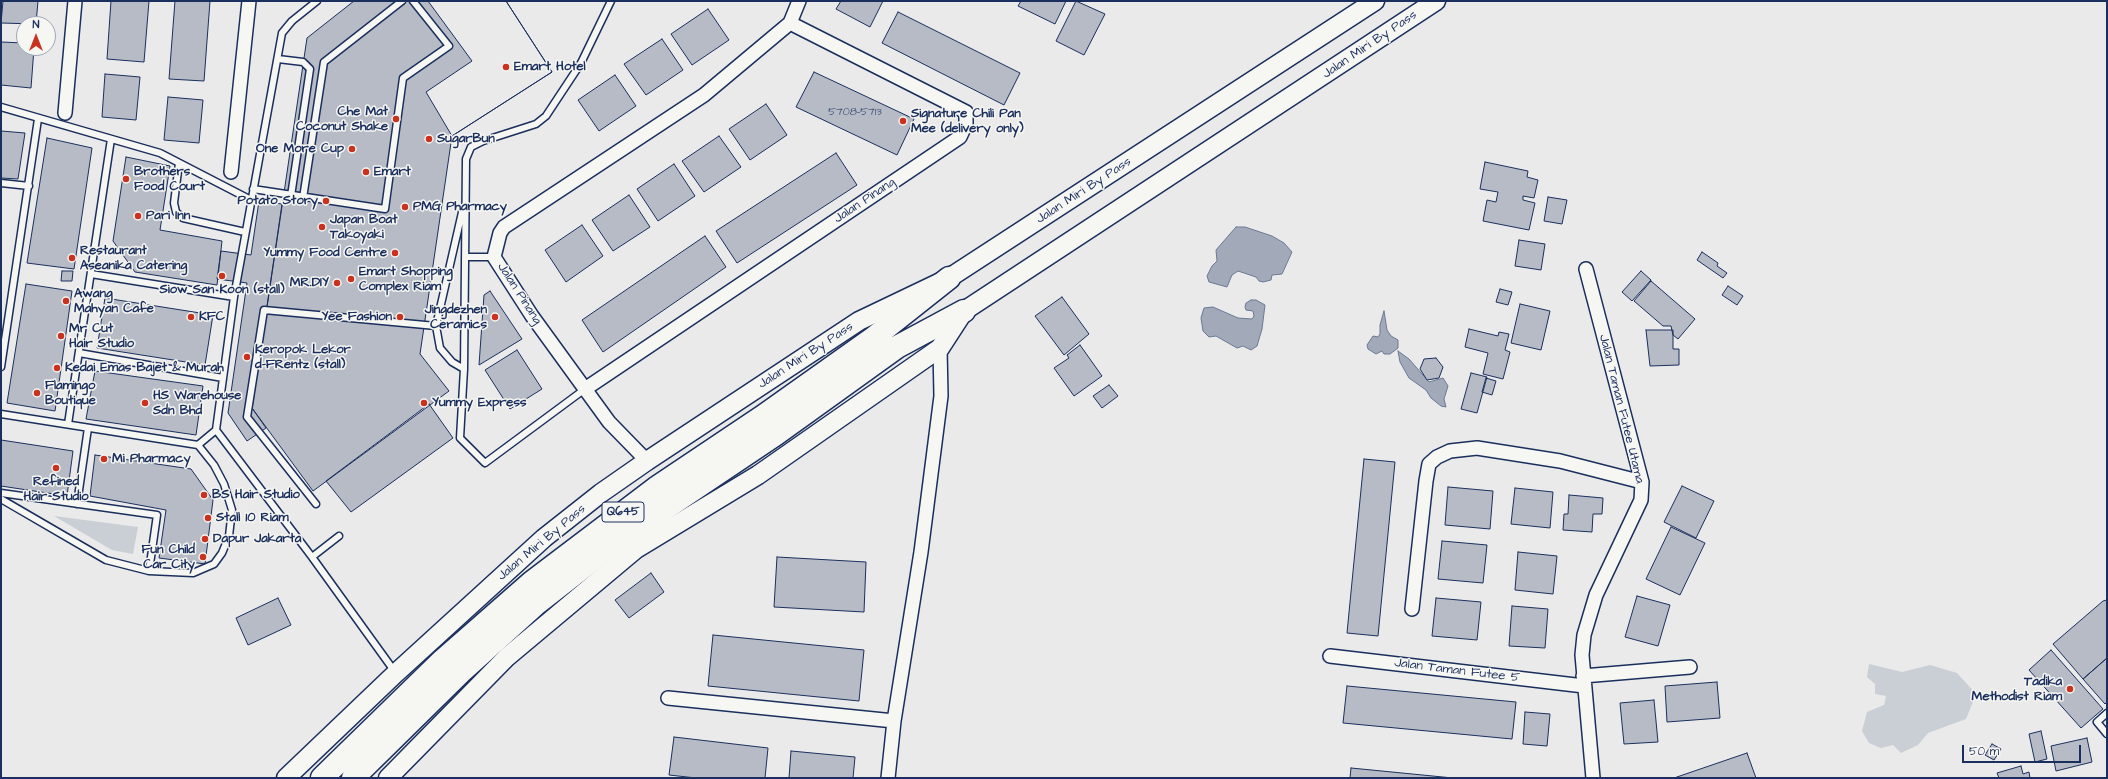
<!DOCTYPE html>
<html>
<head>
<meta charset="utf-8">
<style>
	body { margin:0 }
	#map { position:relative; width:2108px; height:779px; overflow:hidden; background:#e9eae9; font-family:"Architects Daughter",sans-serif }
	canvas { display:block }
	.frame { position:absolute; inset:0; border:2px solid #1b2f5e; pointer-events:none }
	.north { position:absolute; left:16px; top:16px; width:40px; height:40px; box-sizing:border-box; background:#f6f6f2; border:1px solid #9ea6b7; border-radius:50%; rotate:0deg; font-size:11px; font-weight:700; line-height:16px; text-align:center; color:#1b2f5e }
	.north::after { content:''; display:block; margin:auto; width:14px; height:18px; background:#c8321e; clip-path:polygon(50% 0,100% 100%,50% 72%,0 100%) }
	.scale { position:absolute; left:1962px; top:745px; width:119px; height:18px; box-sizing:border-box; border:2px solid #1b2f5e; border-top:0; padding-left:5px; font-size:12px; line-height:14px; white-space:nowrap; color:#1b2f5e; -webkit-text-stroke:3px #f6f6f2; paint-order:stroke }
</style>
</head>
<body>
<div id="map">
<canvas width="2108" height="779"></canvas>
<div class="frame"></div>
<div class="north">N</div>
<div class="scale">50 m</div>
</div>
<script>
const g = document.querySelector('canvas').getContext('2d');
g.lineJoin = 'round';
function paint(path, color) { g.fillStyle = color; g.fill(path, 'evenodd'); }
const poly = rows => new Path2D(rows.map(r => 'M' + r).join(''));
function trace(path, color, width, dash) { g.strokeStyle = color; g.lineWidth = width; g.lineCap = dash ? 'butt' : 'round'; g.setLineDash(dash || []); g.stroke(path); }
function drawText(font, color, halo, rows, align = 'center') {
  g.font = font + ' "Architects Daughter",sans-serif'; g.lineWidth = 3; g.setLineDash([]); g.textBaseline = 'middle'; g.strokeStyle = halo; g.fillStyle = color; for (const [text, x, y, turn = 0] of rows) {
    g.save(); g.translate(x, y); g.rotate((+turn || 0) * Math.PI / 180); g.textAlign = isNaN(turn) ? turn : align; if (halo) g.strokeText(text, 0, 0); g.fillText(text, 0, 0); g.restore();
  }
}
const green = poly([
	[54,516,138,527,133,554,112,550],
	[1869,664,1902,672,1930,665,1957,673,1976,694,1966,719,1928,733,1918,745,1901,753,1893,745,1881,748,1869,743,1862,731,1867,712,1884,705,1886,696,1875,694,1875,684,1867,677]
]);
const water = poly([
	[1236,227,1245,227,1272,236,1284,243,1292,252,1282,274,1272,275,1271,280,1263,282,1259,281,1256,277,1238,271,1232,275,1227,287,1209,282,1207,276,1212,266,1217,261,1216,250,1236,227],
	[1251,300,1256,300,1265,305,1262,329,1257,346,1251,350,1243,346,1237,348,1216,336,1209,337,1203,331,1201,318,1204,308,1213,307,1238,318,1252,319,1254,316,1253,311,1246,310,1245,307,1246,303,1251,300],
	[1384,311,1387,330,1391,336,1398,340,1398,348,1390,354,1384,354,1382,351,1376,354,1368,349,1367,345,1373,336,1378,337,1380,334,1380,325,1384,311],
	[1398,351,1409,359,1429,382,1443,378,1448,386,1444,399,1446,407,1441,406,1431,398,1426,390,1409,378,1400,362,1398,351]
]);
const building = poly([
	[3,1,38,1,36,24,1,23,3,1],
	[111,1,149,1,144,62,107,59,111,1],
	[175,1,210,1,204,81,169,79,175,1],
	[354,1,506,1,552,72,452,136,420,354,449,391,313,491,252,408,307,38,354,1],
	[428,1,506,1,552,72,452,136,426,92,472,61,428,1],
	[841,1,883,1,870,27,836,9,841,1],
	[1021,1,1066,1,1055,24,1018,6,1021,1],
	[1076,1,1105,14,1084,55,1056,41,1076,1],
	[708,9,729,40,692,65,671,34,708,9],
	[898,12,1020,73,1004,105,882,43,898,12],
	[662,39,683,70,646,95,624,64,662,39],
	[1,42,24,43,24,48,34,48,31,88,1,85,1,42],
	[814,72,914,119,897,155,796,107,814,72],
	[105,74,140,77,136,120,102,117,105,74],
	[615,75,636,106,599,131,578,100,615,75],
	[168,97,203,100,199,143,164,140,168,97],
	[766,104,787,135,750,160,729,129,766,104],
	[1,131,25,133,18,179,1,178,1,131],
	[719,136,741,167,704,192,682,161,719,136],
	[47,138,92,148,74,269,27,263,47,138],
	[836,153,857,185,737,263,716,231,836,153],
	[126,157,170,166,160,230,222,241,217,285,135,272,113,241,126,157],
	[1485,162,1528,171,1527,177,1538,180,1534,198,1523,196,1523,200,1535,203,1529,230,1483,221,1487,200,1496,202,1498,192,1480,189,1485,162],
	[674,164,695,196,658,221,637,189,674,164],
	[629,195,650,227,613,251,592,220,629,195],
	[1548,197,1567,200,1562,224,1544,221,1548,197],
	[259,201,282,204,252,408,266,428,247,441,228,413,247,283,217,279,221,251,251,255,259,201],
	[582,225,603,256,566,282,545,250,582,225],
	[705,236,726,267,603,352,582,320,705,236],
	[1519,240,1545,244,1541,270,1515,266,1519,240],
	[1702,252,1718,263,1717,266,1727,273,1723,278,1697,260,1702,252],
	[62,271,73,271,72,281,61,281,62,271],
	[1641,271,1651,280,1632,301,1622,292,1641,271],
	[1651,281,1695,319,1678,339,1673,335,1671,326,1663,326,1634,301,1651,281],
	[26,284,72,291,55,411,7,403,26,284],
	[1728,286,1743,296,1737,305,1722,295,1728,286],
	[1500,289,1512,292,1508,305,1496,302,1500,289],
	[490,291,522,339,479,365,484,295,490,291],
	[1062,297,1089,334,1064,355,1035,316,1062,297],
	[105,298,213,315,205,365,97,348,105,298],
	[1520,304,1550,311,1541,350,1511,343,1520,304],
	[1469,329,1498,336,1499,332,1509,334,1505,350,1510,352,1503,379,1483,374,1488,353,1465,347,1469,329],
	[1646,330,1673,330,1673,349,1679,349,1679,365,1650,366,1646,330],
	[1080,345,1102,376,1074,396,1054,368,1069,358,1067,355,1080,345],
	[517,350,542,389,510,409,485,370,517,350],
	[1436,358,1443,367,1439,378,1427,380,1420,369,1424,359,1436,358],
	[95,371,203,386,196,435,86,419,95,371],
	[1471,373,1487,377,1477,413,1461,409,1471,373],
	[1486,378,1496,381,1492,395,1482,392,1486,378],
	[1109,385,1118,396,1102,408,1093,396,1109,385],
	[429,404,453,438,351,512,326,481,429,404],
	[1,440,73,451,67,496,1,486,1,440],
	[95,455,191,469,213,500,205,564,159,558,166,510,90,496,95,455],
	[1364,459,1395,462,1378,636,1347,633,1364,459],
	[1682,486,1714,501,1696,538,1664,522,1682,486],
	[1448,487,1493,491,1490,529,1445,525,1448,487],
	[1515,488,1553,492,1550,528,1511,524,1515,488],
	[1569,495,1603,498,1602,514,1593,514,1592,532,1563,530,1564,514,1568,514,1569,495],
	[1671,527,1705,543,1680,595,1646,579,1671,527],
	[1442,541,1487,545,1483,583,1438,579,1442,541],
	[1518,552,1557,556,1553,594,1515,590,1518,552],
	[777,557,866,562,864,612,774,607,777,557],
	[651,573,664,592,629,618,615,600,651,573],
	[1637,596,1670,605,1658,646,1625,637,1637,596],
	[278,598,291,625,248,645,236,618,278,598],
	[1436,598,1481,602,1477,640,1432,636,1436,598],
	[2107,600,2107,658,2083,679,2053,644,2103,601,2107,600],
	[1512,606,1548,609,1545,648,1509,646,1512,606],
	[713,635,864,650,859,701,708,686,713,635],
	[2051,650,2103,709,2081,728,2029,670,2051,650],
	[2107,658,2107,702,2105,704,2083,679,2107,658],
	[1717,682,1720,718,1667,722,1665,686,1717,682],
	[1347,686,1516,702,1512,739,1343,723,1347,686],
	[1654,700,1658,742,1624,744,1620,703,1654,700],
	[1525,712,1550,714,1547,746,1523,744,1525,712],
	[2041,731,2047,759,2035,762,2029,734,2041,731],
	[674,737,768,748,765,778,696,778,669,775,674,737],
	[2087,738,2092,762,2056,771,2051,746,2087,738],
	[1992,744,2001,749,1994,760,1985,755,1992,744],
	[791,751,855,757,853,778,789,778,791,751],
	[1747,753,1756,778,1674,778,1747,753],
	[2021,766,2023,774,2029,772,2030,778,1999,778,1997,773,2021,766],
	[1351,768,1453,778,1350,778,1351,768]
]);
const lane = poly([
	[278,59,303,62,310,69,291,196],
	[1,107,160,153,251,200],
	[179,163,174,203,176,212,183,218,245,232],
	[1,183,29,186],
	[253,189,385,209,403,78,449,46,413,1],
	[303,198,324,62,402,1],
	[463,208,436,326,440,348,452,362,464,369],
	[465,257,494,257],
	[91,274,234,297],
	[79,353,223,378],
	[1,367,38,119],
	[585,389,485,463,460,438,464,369,466,159,471,147,483,141,536,124,546,116,581,63,611,1],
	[1,414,198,445,216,430,234,297,282,33,292,21,317,1],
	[68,424,111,139],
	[216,430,312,557,395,672],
	[1,493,157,515,149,571],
	[1,499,106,560,149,571,193,573,214,564,222,553,229,536,232,510,224,484,214,465,198,445],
	[77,504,88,428],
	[316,504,247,417,264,310,436,326],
	[312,557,339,536],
	[2107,713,2097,722,2107,734]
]);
const street = poly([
	[65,113,75,1],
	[231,172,249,1],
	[1586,269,1642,482,1641,500,1596,595,1584,635,1582,655,1593,778],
	[585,389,960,137,966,124,966,112,790,23],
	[647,461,609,422,532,316,494,257,500,233,504,227,704,95,790,23,799,1],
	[1412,609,1426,481,1429,464,1437,457,1450,451,1477,448,1560,461,1642,482],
	[1330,656,1584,686],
	[1583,676,1690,667],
	[668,698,894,721],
	[888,778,894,721,921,552,941,396,940,348]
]);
const secondary = poly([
	[286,778,396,673,544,538,601,493,647,461,859,321,949,278,1375,1],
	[388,778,507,657,636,549,758,475,940,348,964,311,1436,1]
]);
const highway = poly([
	[322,778,443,660,532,582,656,488,762,417,872,339,949,278],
	[353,778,463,670,536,604,618,540,776,434,897,347,964,311]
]);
const markers = [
	[506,67,4,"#c8321e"],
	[396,119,4,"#c8321e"],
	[903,121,4,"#c8321e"],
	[429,139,4,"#c8321e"],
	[352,149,4,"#c8321e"],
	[366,172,4,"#c8321e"],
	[126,179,4,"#c8321e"],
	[326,201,4,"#c8321e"],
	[405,207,4,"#c8321e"],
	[138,216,4,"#c8321e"],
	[322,227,4,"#c8321e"],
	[395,253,4,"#c8321e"],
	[72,258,4,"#c8321e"],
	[222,276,4,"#c8321e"],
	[351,279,4,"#c8321e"],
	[337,283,4,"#c8321e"],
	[66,301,4,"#c8321e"],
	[191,317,4,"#c8321e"],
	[400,317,4,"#c8321e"],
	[495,317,4,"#c8321e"],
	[61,336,4,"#c8321e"],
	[247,357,4,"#c8321e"],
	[57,368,4,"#c8321e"],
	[37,393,4,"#c8321e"],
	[145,403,4,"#c8321e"],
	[424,403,4,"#c8321e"],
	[104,459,4,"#c8321e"],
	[56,468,4,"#c8321e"],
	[204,495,4,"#c8321e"],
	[208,518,4,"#c8321e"],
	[205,539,4,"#c8321e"],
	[203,557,4,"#c8321e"],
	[2070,689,4,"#c8321e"]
];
const numberNames = [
	["5708-5713",855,113]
];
const shields = [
	[623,512,42]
];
const shieldNames = [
	["Q645",623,512]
];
const streetNames = [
	["Jalan Miri By Pass",1370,45,-34],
	["Jalan Miri By Pass",1084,191,-33],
	["Jalan Pinang",865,201,-34],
	["Jalan Pinang",519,294,57],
	["Jalan Miri By Pass",806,356,-33],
	["Jalan Taman Futee Utama",1621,409,76],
	["Jalan Miri By Pass",542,543,-40],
	["Jalan Taman Futee 5",1457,671,7]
];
const poiNames = [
	["Emart Hotel",514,67],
	["Che Mat",388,112,"right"],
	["Coconut Shake",388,127,"right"],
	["Signature Chili Pan",911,114],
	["Mee (delivery only)",911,129],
	["SugarBun",437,139],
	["One More Cup",344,149,"right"],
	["Brothers",134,172],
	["Food Court",134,187],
	["Emart",374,172],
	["Potato Story",318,201,"right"],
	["PMG Pharmacy",413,207],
	["Pari Inn",146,216],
	["Japan Boat",330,220],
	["Takoyaki",330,235],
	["Restaurant",80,251],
	["Aseanika Catering",80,266],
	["Yummy Food Centre",387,253,"right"],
	["Emart Shopping",359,272],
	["Complex Riam",359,287],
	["MR.DIY",329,283,"right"],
	["Siow San Koon (stall)",222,290,"center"],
	["Awang",74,294],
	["Mahyan Cafe",74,309],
	["Jingdezhen",487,310,"right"],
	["Ceramics",487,325,"right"],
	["KFC",199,317],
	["Yee Fashion",392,317,"right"],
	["Mr Cut",69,329],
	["Hair Studio",69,344],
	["Keropok Lekor",255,350],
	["d-FRentz (stall)",255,365],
	["Kedai Emas Bajet & Murah",65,368],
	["Flamingo",45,386],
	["Boutique",45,401],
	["HS Warehouse",153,396],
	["Sdn Bhd",153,411],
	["Yummy Express",432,403],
	["Mi Pharmacy",112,459],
	["Refined",56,482,"center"],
	["Hair Studio",56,497,"center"],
	["BS Hair Studio",212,495],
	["Stall 10 Riam",216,518],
	["Dapur Jakarta",213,539],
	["Fun Child",195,550,"right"],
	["Car City",195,565,"right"],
	["Tadika",2062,682,"right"],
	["Methodist Riam",2062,697,"right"]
];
paint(green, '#caced5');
paint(water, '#a2aaba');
trace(water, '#6c7995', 1);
paint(building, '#b6bbc6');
trace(building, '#1b2f5e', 1);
trace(lane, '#1b2f5e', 9);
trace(street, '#1b2f5e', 16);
trace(secondary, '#1b2f5e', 21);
trace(highway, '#1b2f5e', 25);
trace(lane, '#f6f6f2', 6);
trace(street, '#f6f6f2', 13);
trace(secondary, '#f6f6f2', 18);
trace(highway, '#f6f6f2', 22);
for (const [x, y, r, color] of markers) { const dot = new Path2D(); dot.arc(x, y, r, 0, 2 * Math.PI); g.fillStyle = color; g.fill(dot); trace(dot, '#f6f6f2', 1.5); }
drawText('11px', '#425278', null, numberNames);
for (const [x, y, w] of shields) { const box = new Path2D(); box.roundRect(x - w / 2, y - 10, w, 20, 3); g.fillStyle = '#f6f6f2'; g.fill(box); trace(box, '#1b2f5e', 1); }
drawText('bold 12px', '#1b2f5e', null, shieldNames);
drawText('13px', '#1b2f5e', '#f6f6f2', streetNames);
drawText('bold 13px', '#1b2f5e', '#f6f6f2', poiNames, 'left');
</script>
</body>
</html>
